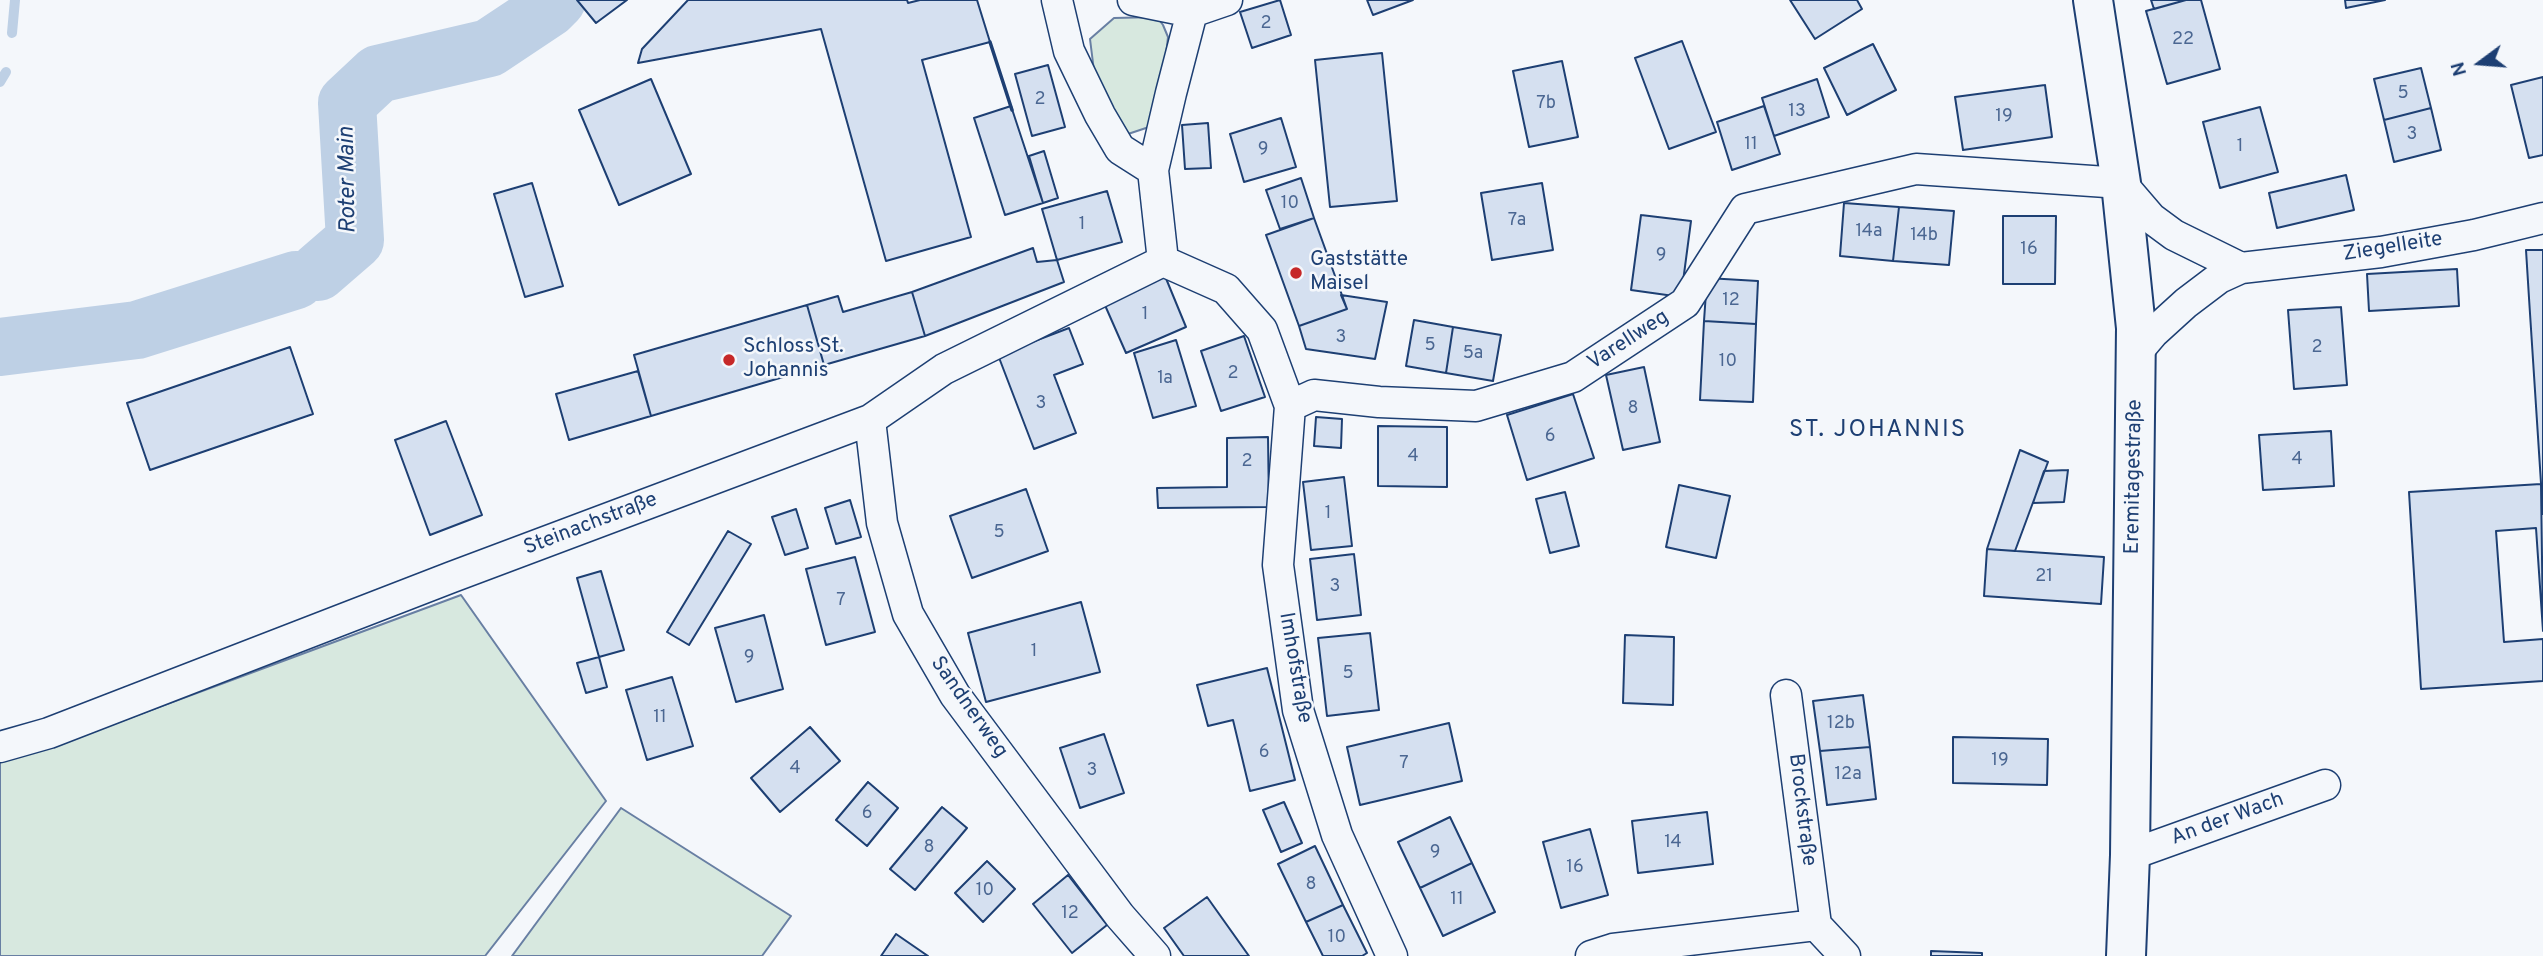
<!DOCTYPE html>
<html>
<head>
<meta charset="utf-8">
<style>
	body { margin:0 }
	#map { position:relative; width:2543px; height:956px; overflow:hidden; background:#f4f7fb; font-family:Overpass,sans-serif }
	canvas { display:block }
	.north { position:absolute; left:2445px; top:28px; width:70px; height:70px; -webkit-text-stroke:5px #f4f7fb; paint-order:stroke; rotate:254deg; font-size:19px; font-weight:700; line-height:28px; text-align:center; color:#1d3f73 }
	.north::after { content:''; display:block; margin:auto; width:24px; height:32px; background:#1d3f73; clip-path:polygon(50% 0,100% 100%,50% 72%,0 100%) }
</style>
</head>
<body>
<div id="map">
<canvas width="2543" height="956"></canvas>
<div class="north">N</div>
</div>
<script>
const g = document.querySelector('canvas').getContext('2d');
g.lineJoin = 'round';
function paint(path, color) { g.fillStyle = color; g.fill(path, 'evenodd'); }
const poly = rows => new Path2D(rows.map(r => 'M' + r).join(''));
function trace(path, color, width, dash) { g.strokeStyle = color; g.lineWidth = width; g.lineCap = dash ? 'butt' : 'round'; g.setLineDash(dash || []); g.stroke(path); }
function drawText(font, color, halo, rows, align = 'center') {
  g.font = font + ' Overpass,sans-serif'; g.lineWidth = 5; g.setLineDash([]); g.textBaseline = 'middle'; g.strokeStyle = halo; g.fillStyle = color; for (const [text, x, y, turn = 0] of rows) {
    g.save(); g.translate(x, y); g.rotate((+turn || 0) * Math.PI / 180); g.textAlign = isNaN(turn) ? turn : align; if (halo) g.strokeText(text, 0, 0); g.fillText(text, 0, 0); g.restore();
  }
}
const green = poly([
	[1157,17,1163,25,1168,37,1166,55,1149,127,1125,135,1095,79,1090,39,1114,18,1157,17],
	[461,595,606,801,485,956,0,956,0,760,62,743,461,595],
	[621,808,791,916,762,956,512,956,621,808]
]);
const stream = poly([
	[12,33,15,0],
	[0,82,6,72]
]);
const river = poly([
	[318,272,355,240,347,103,378,74,489,48,549,8,557,0],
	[0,347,137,330,296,280]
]);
const building = poly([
	[577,0,627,0,596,23,577,0],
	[688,0,907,0,908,3,920,0,977,0,990,42,922,60,971,237,886,261,821,29,638,63,642,49,688,0],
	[1280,0,1291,35,1252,48,1240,12,1280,0],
	[1367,0,1413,0,1373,15,1367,0],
	[1790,0,1857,0,1862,9,1815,39,1790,0],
	[2151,0,2186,0,2154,9,2151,0],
	[2186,0,2201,0,2220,69,2167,84,2146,11,2186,0],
	[2345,0,2385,0,2346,8,2345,0],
	[1682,41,1716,132,1669,149,1635,58,1682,41],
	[1873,44,1896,90,1847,115,1824,68,1873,44],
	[1382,53,1397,201,1330,207,1315,60,1382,53],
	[1562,61,1578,137,1529,147,1513,71,1562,61],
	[1048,65,1065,127,1032,136,1015,74,1048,65],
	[2421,68,2431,108,2384,120,2374,79,2421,68],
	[2543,77,2543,155,2529,158,2511,85,2543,77],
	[651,79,691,174,619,205,579,110,651,79],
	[1817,79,1829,117,1774,136,1762,98,1817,79],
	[2045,85,2052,137,1963,150,1955,97,2045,85],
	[1011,106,1043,203,1005,215,974,118,1011,106],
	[1764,106,1780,154,1732,170,1717,122,1764,106],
	[2260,107,2278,172,2220,188,2203,122,2260,107],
	[2431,108,2441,150,2394,162,2384,120,2431,108],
	[1281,118,1296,167,1244,182,1230,134,1281,118],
	[1208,123,1211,168,1185,169,1182,125,1208,123],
	[1044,151,1058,198,1043,203,1029,156,1044,151],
	[2346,175,2354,210,2277,228,2269,193,2346,175],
	[1301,178,1314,218,1280,229,1266,190,1301,178],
	[532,183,563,286,525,297,494,194,532,183],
	[1542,183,1553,250,1492,260,1481,193,1542,183],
	[1107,191,1122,242,1057,260,1042,209,1107,191],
	[1844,203,1899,207,1893,261,1840,256,1844,203],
	[1899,207,1954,211,1949,265,1893,261,1899,207],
	[1641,215,1691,221,1681,297,1631,290,1641,215],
	[2003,216,2056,216,2055,284,2003,284,2003,216],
	[1314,218,1347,309,1299,326,1266,235,1314,218],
	[1033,248,1037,262,1057,260,1064,282,925,336,912,292,1033,248],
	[2526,250,2543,250,2543,514,2529,298,2526,250],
	[2457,269,2459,306,2369,311,2367,274,2457,269],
	[1165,276,1186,327,1126,353,1104,303,1165,276],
	[1707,278,1758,281,1756,324,1704,321,1707,278],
	[912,292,925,336,824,365,807,305,838,296,843,312,912,292],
	[1341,295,1387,302,1375,359,1306,349,1299,326,1347,309,1341,295],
	[807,305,824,365,651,416,634,355,807,305],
	[2341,307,2347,385,2294,389,2288,310,2341,307],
	[1414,320,1453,327,1446,373,1406,366,1414,320],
	[1704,321,1756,324,1753,402,1700,400,1704,321],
	[1453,327,1501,335,1493,381,1446,373,1453,327],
	[1069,328,1083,364,1054,375,1076,433,1034,449,998,355,1069,328],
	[1244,336,1265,397,1221,411,1201,351,1244,336],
	[1176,340,1196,406,1153,418,1134,353,1176,340],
	[290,347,313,414,150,470,127,403,290,347],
	[1644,367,1660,442,1623,450,1606,375,1644,367],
	[638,371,651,416,569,440,556,394,638,371],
	[1573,394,1594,458,1527,480,1507,415,1573,394],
	[1316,417,1342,419,1341,448,1314,446,1316,417],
	[446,421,482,515,430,535,395,440,446,421],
	[1378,426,1447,427,1447,487,1378,486,1378,426],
	[2331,431,2334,486,2263,490,2259,435,2331,431],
	[1268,437,1269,507,1158,508,1157,488,1227,487,1227,438,1268,437],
	[2020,450,2048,462,2015,551,1987,549,2020,450],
	[2068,470,2064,502,2033,503,2044,471,2068,470],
	[1344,477,1352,546,1311,550,1303,482,1344,477],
	[2541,484,2543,631,2536,528,2496,531,2504,642,2543,639,2543,681,2421,689,2409,492,2541,484],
	[1679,485,1730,496,1716,558,1666,547,1679,485],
	[1026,489,1048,551,972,578,950,516,1026,489],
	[1565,492,1579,546,1550,553,1536,499,1565,492],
	[850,500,861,537,836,544,825,508,850,500],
	[796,509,808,548,785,555,772,517,796,509],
	[728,531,751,544,689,645,667,632,728,531],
	[1987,549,2104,557,2101,604,1984,596,1987,549],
	[1354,554,1361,615,1317,620,1310,559,1354,554],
	[855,557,875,632,826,645,806,569,855,557],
	[601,571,624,650,599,657,577,578,601,571],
	[1081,602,1100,672,986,702,968,633,1081,602],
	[764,615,783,689,736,702,715,628,764,615],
	[1370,633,1379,710,1327,716,1318,638,1370,633],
	[1625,635,1674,637,1673,705,1623,703,1625,635],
	[599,657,607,687,586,693,577,663,599,657],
	[1267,668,1295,780,1250,791,1233,720,1208,726,1197,685,1267,668],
	[672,677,693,746,647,760,626,690,672,677],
	[1863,695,1870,747,1820,751,1813,701,1863,695],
	[1449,723,1462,781,1360,805,1347,747,1449,723],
	[810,727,840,761,780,812,751,778,810,727],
	[1104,734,1124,793,1080,808,1060,748,1104,734],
	[1953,737,2048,739,2047,785,1953,783,1953,737],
	[1870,747,1876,799,1827,805,1820,751,1870,747],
	[868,782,898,808,867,846,836,820,868,782],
	[1284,802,1302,843,1281,852,1263,810,1284,802],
	[942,807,967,828,915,890,890,869,942,807],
	[1707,812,1713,864,1638,873,1632,821,1707,812],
	[1450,817,1472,863,1420,888,1398,842,1450,817],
	[1590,829,1608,895,1561,908,1543,842,1590,829],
	[1315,846,1343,905,1306,922,1278,864,1315,846],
	[987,861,1015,889,983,922,955,893,987,861],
	[1472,863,1495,912,1443,936,1420,888,1472,863],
	[1068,875,1107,925,1072,953,1033,904,1068,875],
	[1207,897,1249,956,1184,956,1164,928,1207,897],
	[1343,905,1367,953,1362,956,1323,956,1306,922,1343,905],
	[896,934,928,956,881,956,896,934],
	[1931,951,1982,953,1982,956,1931,956,1931,951]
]);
const street = poly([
	[1057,0,1069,51,1100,115,1120,149,1153,170],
	[1133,0,1192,12],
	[1192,12,1227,0],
	[1163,261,1226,289,1262,330,1290,406,1278,565,1298,710,1337,835,1392,956],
	[1163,261,1153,170,1171,93,1192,12],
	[2136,353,2153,333,2186,303,2219,278,2241,268,2381,252,2474,235,2543,218],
	[1290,406,1314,395,1379,402,1476,406,1573,377,1685,303,1745,209,1916,169,2121,183,2151,218,2174,235,2241,268],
	[870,420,882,523,908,614,955,695,1120,916,1155,956],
	[1786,695,1816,925,1845,956],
	[0,747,49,733,452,577,870,420,944,369,1163,261],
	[2130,855,2325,785],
	[1591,956,1613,949,1816,925]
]);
const secondary = poly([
	[2093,0,2121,183,2136,328,2130,855,2126,956]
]);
const wall = poly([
	[990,42,1012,110]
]);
const markers = [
	[1296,273,7,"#c62828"],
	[729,360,7,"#c62828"]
];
const numberNames = [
	["2",1266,24],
	["22",2183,40],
	["5",2403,94],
	["2",1040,100],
	["7b",1546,104],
	["13",1797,112],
	["19",2004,117],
	["3",2412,135],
	["11",1751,145],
	["1",2240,147],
	["9",1263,150],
	["10",1290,204],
	["7a",1517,221],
	["1",1082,225],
	["14a",1869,232],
	["14b",1924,236],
	["16",2029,250],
	["9",1661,256],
	["12",1731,301],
	["1",1145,315],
	["3",1341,338],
	["5",1430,346],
	["2",2317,348],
	["5a",1473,354],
	["10",1728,362],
	["2",1233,374],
	["1a",1165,379],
	["3",1041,404],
	["8",1633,409],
	["6",1550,437],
	["4",1413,457],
	["4",2297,460],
	["2",1247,462],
	["1",1328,514],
	["5",999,533],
	["21",2044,577],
	["3",1335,587],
	["7",841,601],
	["1",1034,652],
	["9",749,658],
	["5",1348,674],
	["11",660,718],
	["12b",1841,724],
	["6",1264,753],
	["19",2000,761],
	["7",1404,764],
	["4",795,769],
	["3",1092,771],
	["12a",1848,775],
	["6",867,814],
	["14",1673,843],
	["8",929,848],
	["9",1435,853],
	["16",1575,868],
	["8",1311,885],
	["10",985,891],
	["11",1457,900],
	["12",1070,914],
	["10",1337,938]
];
const streetNames = [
	["Ziegelleite",2393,248,-9],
	["Varellweg",1629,341,-33],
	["Eremitagestraße",2135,477,-89],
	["Steinachstraße",591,525,-21],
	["Imhofstraße",1294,668,80],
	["Sandnerweg",968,708,55],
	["Brockstraße",1801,810,83],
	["An der Wach",2228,820,-20]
];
const poiNames = [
	["Gaststätte",1310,261],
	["Maisel",1310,285],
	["Schloss St.",743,348],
	["Johannis",743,372]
];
const waterNames = [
	["Roter Main",349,180,-91]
];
const quarterNames = [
	["ST. JOHANNIS",1878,431]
];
paint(green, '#d7e8df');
trace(green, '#687fa3', 2);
trace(stream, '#bed0e5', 10);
trace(river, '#bed0e5', 58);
paint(building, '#d5e0f0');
trace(building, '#1d3f73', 2);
trace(street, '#1d3f73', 33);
trace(secondary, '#1d3f73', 42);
trace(street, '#f4f7fb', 30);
trace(secondary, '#f4f7fb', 38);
trace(wall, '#1d3f73', 3.5);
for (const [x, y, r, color] of markers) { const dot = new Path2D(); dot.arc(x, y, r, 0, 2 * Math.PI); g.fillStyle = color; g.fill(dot); trace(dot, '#f4f7fb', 2.5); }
drawText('18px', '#4b6792', null, numberNames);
drawText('21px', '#1d3f73', '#f4f7fb', streetNames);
drawText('21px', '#1d3f73', '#f4f7fb', poiNames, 'left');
drawText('italic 23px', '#1d3f73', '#f4f7fb', waterNames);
g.letterSpacing = '2px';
drawText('24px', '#1d3f73', '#f4f7fb', quarterNames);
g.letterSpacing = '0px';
</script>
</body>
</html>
